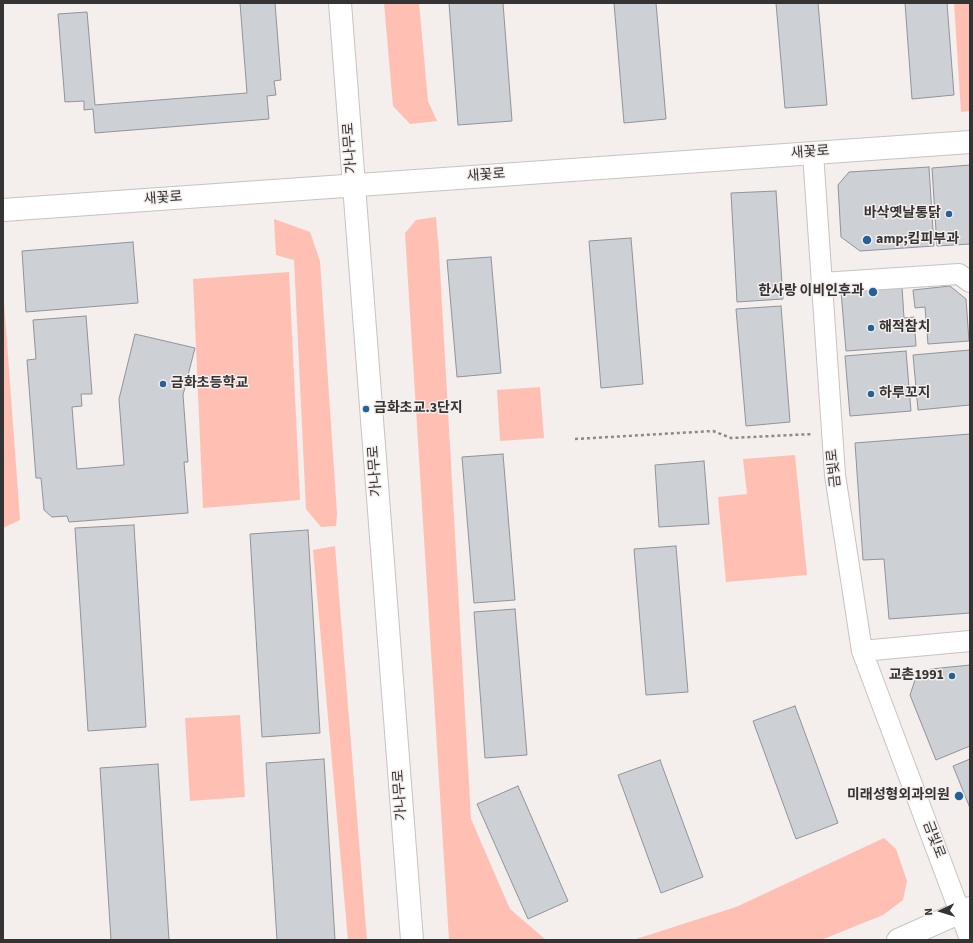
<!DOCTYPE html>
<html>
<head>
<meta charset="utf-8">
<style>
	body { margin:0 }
	#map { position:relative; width:973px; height:943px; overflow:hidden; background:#f4eeed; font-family:"Source Sans 3",sans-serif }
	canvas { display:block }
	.frame { position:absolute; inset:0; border:4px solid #353333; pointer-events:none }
	.north { position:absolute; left:921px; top:891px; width:40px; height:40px; -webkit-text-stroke:3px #f4eeed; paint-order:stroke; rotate:266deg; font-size:11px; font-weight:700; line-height:16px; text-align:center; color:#353333 }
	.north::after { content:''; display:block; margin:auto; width:14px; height:18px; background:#353333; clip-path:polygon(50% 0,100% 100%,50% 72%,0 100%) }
</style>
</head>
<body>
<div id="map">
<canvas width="973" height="943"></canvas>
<div class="frame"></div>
<div class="north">N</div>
</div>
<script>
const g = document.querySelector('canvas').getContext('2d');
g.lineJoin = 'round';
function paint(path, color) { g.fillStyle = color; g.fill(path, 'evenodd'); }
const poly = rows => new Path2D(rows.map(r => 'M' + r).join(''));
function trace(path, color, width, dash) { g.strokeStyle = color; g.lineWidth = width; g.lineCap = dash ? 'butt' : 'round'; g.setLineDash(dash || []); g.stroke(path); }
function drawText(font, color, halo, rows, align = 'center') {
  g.font = font + ' "Source Sans 3","Noto Sans KR",sans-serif'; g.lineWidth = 3; g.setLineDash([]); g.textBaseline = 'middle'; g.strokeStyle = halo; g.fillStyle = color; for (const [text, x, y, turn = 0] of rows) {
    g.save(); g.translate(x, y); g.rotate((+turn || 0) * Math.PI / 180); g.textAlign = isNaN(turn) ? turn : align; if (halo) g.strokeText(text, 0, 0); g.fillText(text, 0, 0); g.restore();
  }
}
const green = poly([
	[384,3,419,3,428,101,437,121,410,124,393,106],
	[954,3,970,3,970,111,961,112],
	[436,217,439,252,471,819,510,909,546,940,449,940,405,233,416,220],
	[274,219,310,232,320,261,337,514,336,526,321,527,306,509,294,260,276,255],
	[289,272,300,500,203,508,193,279],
	[3,288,20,520,3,528],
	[540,387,544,438,500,441,497,390],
	[795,455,807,575,726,582,718,497,747,494,743,459],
	[335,546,367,940,348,940,313,550],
	[240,715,245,797,190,801,185,718],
	[884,838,896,849,907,881,903,900,883,915,821,940,633,940,736,907]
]);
const building = poly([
	[240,3,275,3,281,80,274,81,276,95,267,96,269,119,95,133,93,109,84,110,84,101,65,102,58,14,87,12,95,105,247,93,240,3],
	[449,3,503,3,512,121,458,125,449,3],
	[614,3,656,3,666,119,624,123,614,3],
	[776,3,818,3,827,105,785,108,776,3],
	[905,3,947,3,954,95,912,99,905,3],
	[970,165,970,244,937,246,932,168,970,165],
	[929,167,934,246,860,251,841,237,838,185,849,172,929,167],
	[776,191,783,299,737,302,731,193,776,191],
	[631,238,643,384,601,388,589,241,631,238],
	[133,242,138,303,26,312,22,251,133,242],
	[491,257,501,373,457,377,447,260,491,257],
	[950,286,966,299,969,341,928,344,925,307,915,308,913,290,950,286],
	[902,287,904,318,914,317,916,346,846,351,841,291,902,287],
	[781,306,790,422,746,426,736,309,781,306],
	[86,316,92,394,81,394,82,406,72,407,77,469,124,465,119,399,135,334,195,348,183,395,188,462,184,462,188,513,69,522,67,516,52,517,44,510,41,478,36,478,27,360,36,359,33,320,86,316],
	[970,350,970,405,918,410,913,355,970,350],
	[906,351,911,411,850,416,845,356,906,351],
	[970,434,970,613,889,619,884,559,863,560,855,443,970,434],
	[503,454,515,600,474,603,462,457,503,454],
	[704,461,709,524,659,527,655,465,704,461],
	[134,525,146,727,88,731,75,528,134,525],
	[308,530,320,733,262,737,250,534,308,530],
	[676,546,688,692,646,695,634,549,676,546],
	[515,609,527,755,485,758,474,612,515,609],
	[970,665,970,746,936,760,910,695,915,680,931,669,970,665],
	[795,706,838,823,796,839,753,721,795,706],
	[324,759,335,940,277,940,266,763,324,759],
	[970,759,970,808,953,766,970,759],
	[660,760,703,877,661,893,618,775,660,760],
	[158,764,169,940,111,940,100,768,158,764],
	[518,786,568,901,528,919,477,804,518,786]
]);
const path = poly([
	[575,439,713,431,731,438,813,434]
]);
const street = poly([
	[813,153,835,475,862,651,970,939],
	[822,283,959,274,970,282],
	[862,651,970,641]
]);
const secondary = poly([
	[340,3,412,940],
	[3,210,970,142],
	[898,940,970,908]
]);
const markers = [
	[949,214,4,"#236198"],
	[867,240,5,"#236198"],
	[873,292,5,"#236198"],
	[871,328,4,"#236198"],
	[163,384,4,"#236198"],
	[871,394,4,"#236198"],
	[366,409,4,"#236198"],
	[952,676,4,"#236198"],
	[959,796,5,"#236198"]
];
const streetNames = [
	["가나무로",351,148,-94],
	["새꽃로",810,153,-4],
	["새꽃로",486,176,-4],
	["새꽃로",163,199,-4],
	["금빛로",835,468,-96],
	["가나무로",376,471,-94],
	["가나무로",401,795,-94],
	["금빛로",933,840,69]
];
const poiNames = [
	["바삭옛날통닭",941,214,"right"],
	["amp;킴피부과",876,240],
	["한사랑 이비인후과",864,292,"right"],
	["해적참치",879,328],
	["금화초등학교",171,384],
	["하루꼬지",879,394],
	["금화초교.3단지",374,409],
	["교촌1991",944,676,"right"],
	["미래성형외과의원",950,796,"right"]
];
paint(green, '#ffbfb3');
paint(building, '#cdd0d4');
trace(building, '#909397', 1);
trace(street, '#c8c3c1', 22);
trace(secondary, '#c8c3c1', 24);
trace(path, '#8d8989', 2.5, [3, 3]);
trace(street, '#fff', 20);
trace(secondary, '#fff', 22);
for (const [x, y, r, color] of markers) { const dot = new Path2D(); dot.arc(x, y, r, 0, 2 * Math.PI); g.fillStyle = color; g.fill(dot); trace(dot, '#f4eeed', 1.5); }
drawText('14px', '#353333', '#f4eeed', streetNames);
drawText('bold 14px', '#353333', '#f4eeed', poiNames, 'left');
</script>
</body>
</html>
